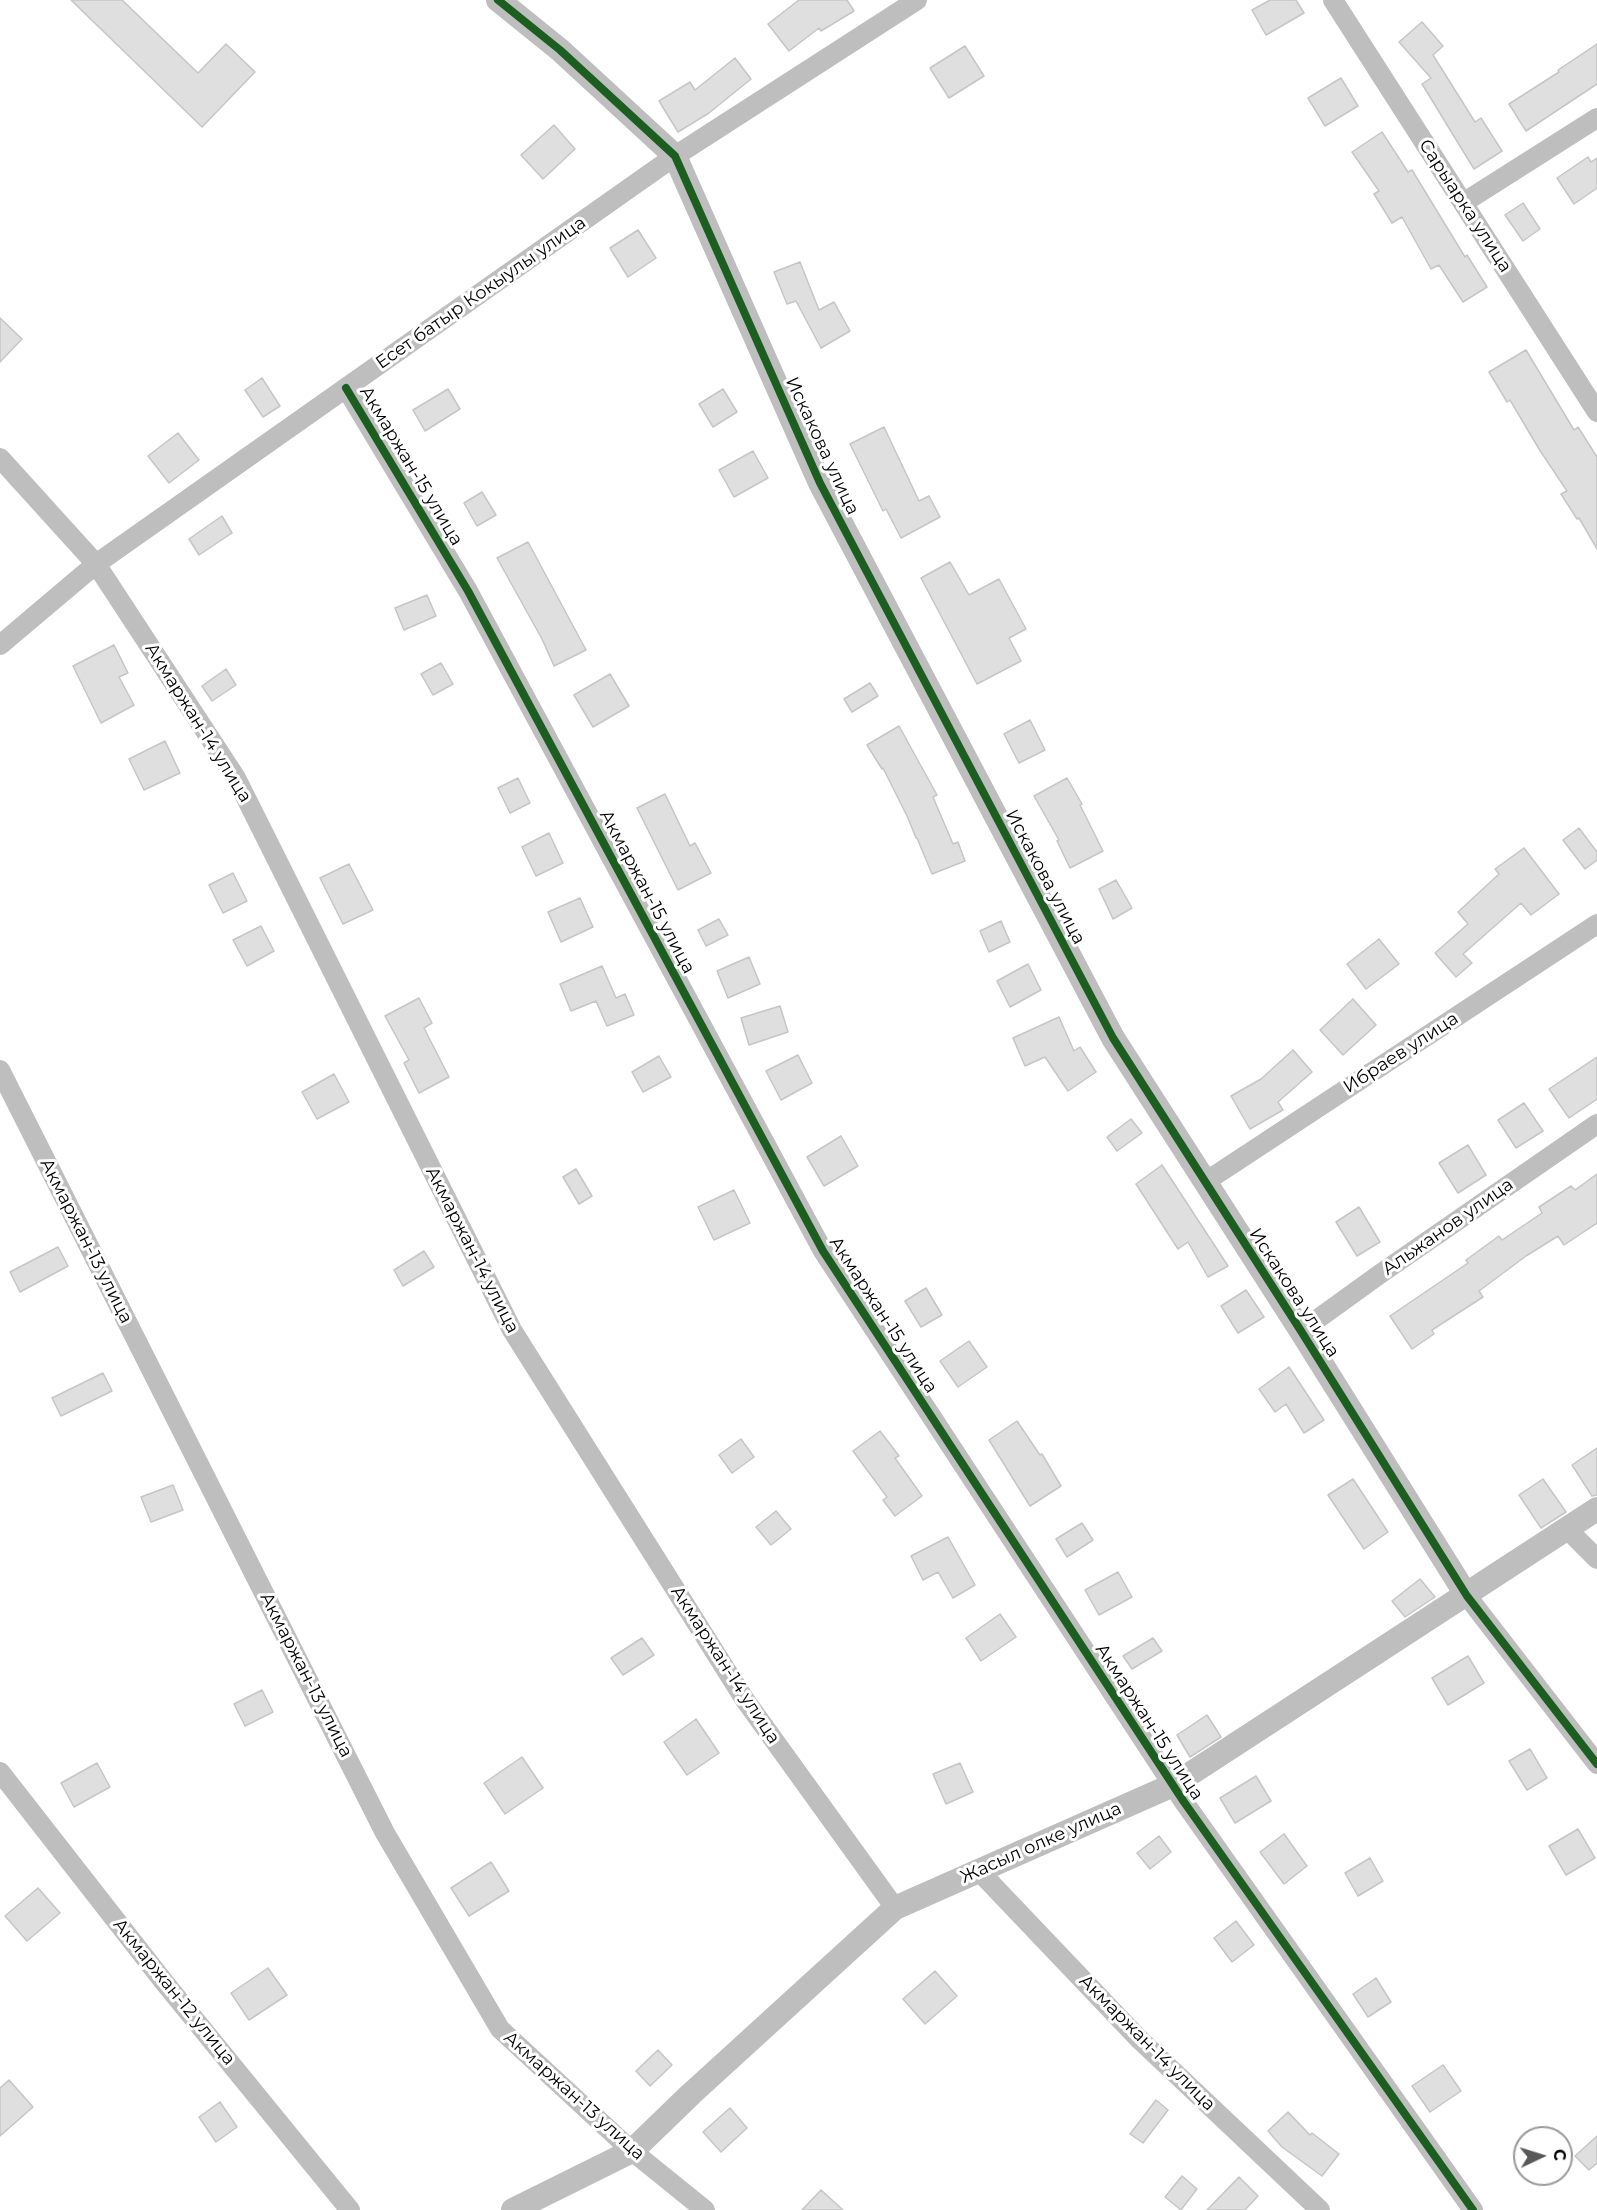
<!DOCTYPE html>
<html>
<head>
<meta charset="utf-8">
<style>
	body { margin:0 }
	#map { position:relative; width:1597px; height:2210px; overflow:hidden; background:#fff; font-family:Montserrat,sans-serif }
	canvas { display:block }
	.north { position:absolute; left:1513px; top:2126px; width:60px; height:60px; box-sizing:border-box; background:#fff; border:2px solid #999; border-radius:50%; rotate:86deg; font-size:16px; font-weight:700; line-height:24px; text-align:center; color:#000 }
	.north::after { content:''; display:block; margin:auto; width:21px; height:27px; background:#595959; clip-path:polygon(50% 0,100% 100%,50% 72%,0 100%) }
</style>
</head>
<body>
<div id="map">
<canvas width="1597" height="2210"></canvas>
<div class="north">С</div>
</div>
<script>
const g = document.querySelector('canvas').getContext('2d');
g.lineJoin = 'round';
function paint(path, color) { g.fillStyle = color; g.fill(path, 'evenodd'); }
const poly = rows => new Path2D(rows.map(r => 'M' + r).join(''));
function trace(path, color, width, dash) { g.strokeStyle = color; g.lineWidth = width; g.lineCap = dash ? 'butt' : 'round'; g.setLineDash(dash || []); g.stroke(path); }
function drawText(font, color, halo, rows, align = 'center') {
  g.font = font + ' Montserrat,sans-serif'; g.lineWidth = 6; g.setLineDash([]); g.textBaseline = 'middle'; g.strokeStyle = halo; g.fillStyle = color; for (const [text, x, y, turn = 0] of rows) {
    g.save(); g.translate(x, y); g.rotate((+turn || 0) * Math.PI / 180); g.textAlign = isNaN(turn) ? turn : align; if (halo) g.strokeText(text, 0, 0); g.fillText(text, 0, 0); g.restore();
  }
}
const building = poly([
	[71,0,122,0,198,73,226,44,255,72,202,127,71,0],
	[799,0,847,0,854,11,821,31,819,28,789,51,768,24,799,0],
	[1270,0,1296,0,1304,13,1266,35,1252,10,1270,0],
	[1422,22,1443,46,1433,55,1475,122,1481,118,1502,151,1474,169,1422,84,1431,78,1399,42,1422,22],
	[1597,44,1597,84,1526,131,1509,104,1559,72,1558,70,1597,44],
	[965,46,984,76,949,98,930,68,965,46],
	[735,58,751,79,709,113,678,132,659,101,690,82,695,90,735,58],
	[1341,78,1358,106,1325,126,1308,98,1341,78],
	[554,125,575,149,543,179,521,155,554,125],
	[1382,132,1408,172,1412,170,1465,257,1467,255,1487,287,1463,302,1439,265,1431,269,1402,217,1392,223,1374,194,1379,191,1352,152,1382,132],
	[1588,157,1591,162,1597,158,1597,188,1574,204,1557,178,1588,157],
	[1523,203,1540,229,1523,241,1505,215,1523,203],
	[638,230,656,258,628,277,610,248,638,230],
	[800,262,819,310,834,302,850,331,821,348,796,301,787,304,774,272,800,262],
	[0,318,22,339,0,362,0,318],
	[1526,350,1574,430,1578,427,1597,457,1597,549,1579,518,1577,519,1561,494,1567,491,1539,449,1510,400,1507,402,1489,372,1526,350],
	[262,378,280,406,263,417,245,390,262,378],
	[448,389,460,409,425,431,413,410,448,389],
	[723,389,737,412,713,427,699,404,723,389],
	[884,427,919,501,929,496,940,517,901,538,886,509,883,511,850,444,884,427],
	[178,433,199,460,169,483,148,456,178,433],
	[753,451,768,478,734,497,719,470,753,451],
	[482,492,496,515,477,526,464,503,482,492],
	[222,516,232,533,199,555,189,539,222,516],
	[528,542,586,650,554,666,542,639,497,558,528,542],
	[950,562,969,595,999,579,1026,629,1009,638,1021,661,977,684,921,578,950,562],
	[427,595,436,616,404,630,395,608,427,595],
	[114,645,128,673,119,677,134,705,101,723,73,666,114,645],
	[441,663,453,684,433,695,421,674,441,663],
	[226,669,236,685,212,701,202,686,226,669],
	[610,674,629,706,593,727,574,695,610,674],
	[870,683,878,696,852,712,844,699,870,683],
	[1030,720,1045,750,1019,763,1004,734,1030,720],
	[899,726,937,795,933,797,953,844,958,842,965,861,932,874,917,838,916,838,908,818,883,768,882,769,867,745,899,726],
	[165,741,180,773,144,790,129,759,165,741],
	[518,778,530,803,510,813,498,788,518,778],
	[1067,778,1082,804,1080,805,1103,851,1070,868,1057,841,1059,840,1034,796,1067,778],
	[665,794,690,846,695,843,711,873,678,890,637,808,665,794],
	[1579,828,1597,852,1597,860,1585,869,1563,840,1579,828],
	[549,833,563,863,536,876,522,847,549,833],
	[1524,848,1559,894,1531,915,1521,903,1463,954,1472,963,1456,977,1435,953,1468,924,1458,912,1499,874,1495,869,1524,848],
	[349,864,373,910,343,924,320,878,349,864],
	[233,873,247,901,223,913,209,885,233,873],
	[1116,880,1132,908,1113,919,1099,889,1116,880],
	[580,898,593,927,561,942,548,912,580,898],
	[719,919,728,935,706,946,698,930,719,919],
	[1001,921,1010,942,989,952,980,931,1001,921],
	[261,926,274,951,247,966,233,940,261,926],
	[1379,939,1399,964,1366,989,1347,964,1379,939],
	[749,957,760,984,728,998,717,971,749,957],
	[1028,964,1041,990,1010,1007,997,981,1028,964],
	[602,966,616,998,625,994,634,1015,607,1026,596,1001,571,1011,560,984,602,966],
	[419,998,432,1023,424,1028,449,1077,419,1093,404,1063,409,1060,385,1016,419,998],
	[1353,999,1376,1025,1343,1055,1320,1030,1353,999],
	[780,1006,788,1032,749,1045,741,1018,780,1006],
	[1059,1017,1074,1051,1080,1047,1096,1072,1068,1091,1045,1057,1025,1066,1013,1038,1059,1017],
	[1293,1050,1312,1072,1278,1102,1283,1110,1250,1129,1231,1096,1261,1079,1293,1050],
	[798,1055,812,1083,781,1100,766,1071,798,1055],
	[659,1056,671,1077,643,1092,632,1072,659,1056],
	[1597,1057,1597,1099,1569,1118,1549,1089,1597,1057],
	[334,1074,349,1102,317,1119,302,1092,334,1074],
	[1524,1103,1543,1131,1516,1148,1498,1120,1524,1103],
	[1131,1119,1142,1133,1117,1151,1107,1137,1131,1119],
	[841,1136,858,1166,824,1186,807,1157,841,1136],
	[1468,1145,1486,1175,1458,1193,1439,1163,1468,1145],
	[1162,1165,1228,1266,1208,1277,1188,1242,1178,1249,1136,1184,1162,1165],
	[576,1169,592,1196,579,1204,563,1177,576,1169],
	[1597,1174,1597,1223,1564,1245,1558,1236,1526,1256,1479,1291,1483,1297,1432,1330,1434,1334,1412,1349,1390,1316,1468,1263,1466,1260,1499,1236,1502,1240,1542,1213,1539,1207,1571,1186,1575,1190,1597,1174],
	[734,1190,750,1223,714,1240,698,1207,734,1190],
	[1359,1207,1380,1242,1357,1256,1336,1222,1359,1207],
	[58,1247,68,1266,20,1292,10,1272,58,1247],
	[424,1251,434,1267,403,1286,394,1270,424,1251],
	[926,1288,942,1315,921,1327,905,1301,926,1288],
	[1246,1290,1264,1317,1238,1333,1221,1306,1246,1290],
	[969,1341,987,1367,958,1387,940,1361,969,1341],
	[1289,1367,1324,1420,1304,1433,1286,1404,1275,1412,1259,1389,1289,1367],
	[103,1373,112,1391,61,1416,52,1398,103,1373],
	[1017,1421,1040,1455,1042,1454,1061,1486,1030,1506,989,1440,1017,1421],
	[880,1431,899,1456,895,1458,922,1496,895,1516,883,1500,887,1497,853,1451,880,1431],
	[741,1439,754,1457,732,1473,719,1455,741,1439],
	[1597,1448,1597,1495,1592,1496,1572,1465,1597,1448],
	[1353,1479,1388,1532,1364,1549,1328,1495,1353,1479],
	[1543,1479,1566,1512,1541,1528,1519,1495,1543,1479],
	[173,1485,183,1510,151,1522,141,1497,173,1485],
	[776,1511,791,1529,771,1545,756,1527,776,1511],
	[1082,1523,1093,1540,1067,1557,1056,1539,1082,1523],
	[948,1537,975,1585,953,1598,938,1572,923,1580,911,1556,948,1537],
	[1118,1572,1132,1597,1099,1615,1085,1590,1118,1572],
	[1420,1579,1435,1597,1405,1617,1392,1601,1420,1579],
	[1000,1614,1016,1637,981,1661,966,1638,1000,1614],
	[642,1638,654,1655,623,1675,611,1658,642,1638],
	[1153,1638,1162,1651,1132,1669,1123,1656,1153,1638],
	[1468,1656,1484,1683,1448,1705,1432,1678,1468,1656],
	[262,1690,273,1712,245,1726,234,1704,262,1690],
	[1207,1715,1221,1737,1190,1757,1177,1735,1207,1715],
	[696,1719,719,1753,687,1775,664,1742,696,1719],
	[1530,1749,1547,1778,1527,1790,1509,1761,1530,1749],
	[522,1757,543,1788,505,1814,484,1783,522,1757],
	[97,1763,110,1787,74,1807,61,1783,97,1763],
	[960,1763,973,1792,946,1804,933,1774,960,1763],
	[1256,1776,1271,1801,1235,1823,1220,1798,1256,1776],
	[1578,1829,1595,1858,1566,1875,1549,1846,1578,1829],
	[1284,1834,1307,1866,1284,1884,1260,1852,1284,1834],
	[1159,1836,1171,1852,1150,1869,1137,1853,1159,1836],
	[1370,1858,1383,1881,1358,1896,1345,1873,1370,1858],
	[491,1862,509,1891,469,1916,451,1888,491,1862],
	[38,1888,60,1913,27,1941,5,1916,38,1888],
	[1236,1921,1254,1945,1232,1962,1214,1938,1236,1921],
	[268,1968,287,1995,249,2020,231,1993,268,1968],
	[935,1971,957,1996,925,2024,903,1999,935,1971],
	[1376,1978,1391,2002,1368,2017,1353,1994,1376,1978],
	[658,2050,672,2065,650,2086,636,2071,658,2050],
	[1443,2065,1461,2091,1430,2112,1412,2086,1443,2065],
	[9,2080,33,2107,0,2136,0,2088,9,2080],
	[1156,2100,1168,2110,1143,2143,1130,2134,1156,2100],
	[220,2102,237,2127,216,2142,199,2117,220,2102],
	[730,2108,747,2128,721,2152,703,2132,730,2108],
	[1288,2112,1310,2135,1312,2133,1339,2154,1322,2176,1282,2147,1268,2131,1288,2112],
	[1597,2136,1597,2163,1589,2170,1575,2156,1597,2136],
	[1182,2176,1197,2189,1181,2210,1165,2197,1182,2176],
	[1239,2177,1258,2196,1245,2210,1207,2210,1239,2177],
	[821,2190,843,2210,802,2210,821,2190]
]);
const minor = poly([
	[1333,0,1597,412],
	[1463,203,1597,118],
	[346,388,468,591,823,1251,1184,1802,1473,2210],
	[0,458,96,564,236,778,512,1330,745,1700,895,1908],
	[0,645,96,564,675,156,917,0],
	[0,1070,385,1833,500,2029,632,2151,705,2210],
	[1205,1182,1597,924],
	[1301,1331,1380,1274,1597,1124],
	[1567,1529,1597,1559],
	[1467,1596,1597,1764],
	[0,1772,164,1982,350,2210],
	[979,1871,1140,2040,1320,2210]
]);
const tertiary = poly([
	[498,0,560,50,675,156,820,483,1113,1038,1301,1331,1467,1596],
	[513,2210,632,2151,691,2094,895,1908,1173,1785,1597,1509]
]);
const cycleway = poly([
	[498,0,560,50,675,156,820,483,1113,1038,1301,1331,1467,1596,1597,1764],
	[346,388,468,591,823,1251,1184,1802,1473,2210]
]);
const streetNames = [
	["Сарыарка улица",1465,206,57],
	["Есет батыр Кокыулы улица",481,293,-35],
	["Искакова улица",822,446,65],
	["Акмаржан-15 улица",411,466,59],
	["Акмаржан-14 улица",198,723,58],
	["Искакова улица",1045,877,62],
	["Акмаржан-15 улица",647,892,62],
	["Ибраев улица",1401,1053,-33],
	["Альжанов улица",1448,1227,-35],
	["Акмаржан-13 улица",86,1241,63],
	["Акмаржан-14 улица",472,1250,63],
	["Искакова улица",1294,1293,57],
	["Акмаржан-15 улица",883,1315,57],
	["Акмаржан-14 улица",725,1665,57],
	["Акмаржан-13 улица",306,1675,63],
	["Акмаржан-15 улица",1149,1722,57],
	["Жасыл олке улица",1041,1843,-24],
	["Акмаржан-12 улица",174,1992,51],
	["Акмаржан-14 улица",1147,2043,45],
	["Акмаржан-13 улица",574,2096,42]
];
paint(building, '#dfdfdf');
trace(building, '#c6c6c6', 1.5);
trace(minor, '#bebebe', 20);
trace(tertiary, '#bebebe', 24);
trace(cycleway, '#1b5e20', 8);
drawText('18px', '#000', '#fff', streetNames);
</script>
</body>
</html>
